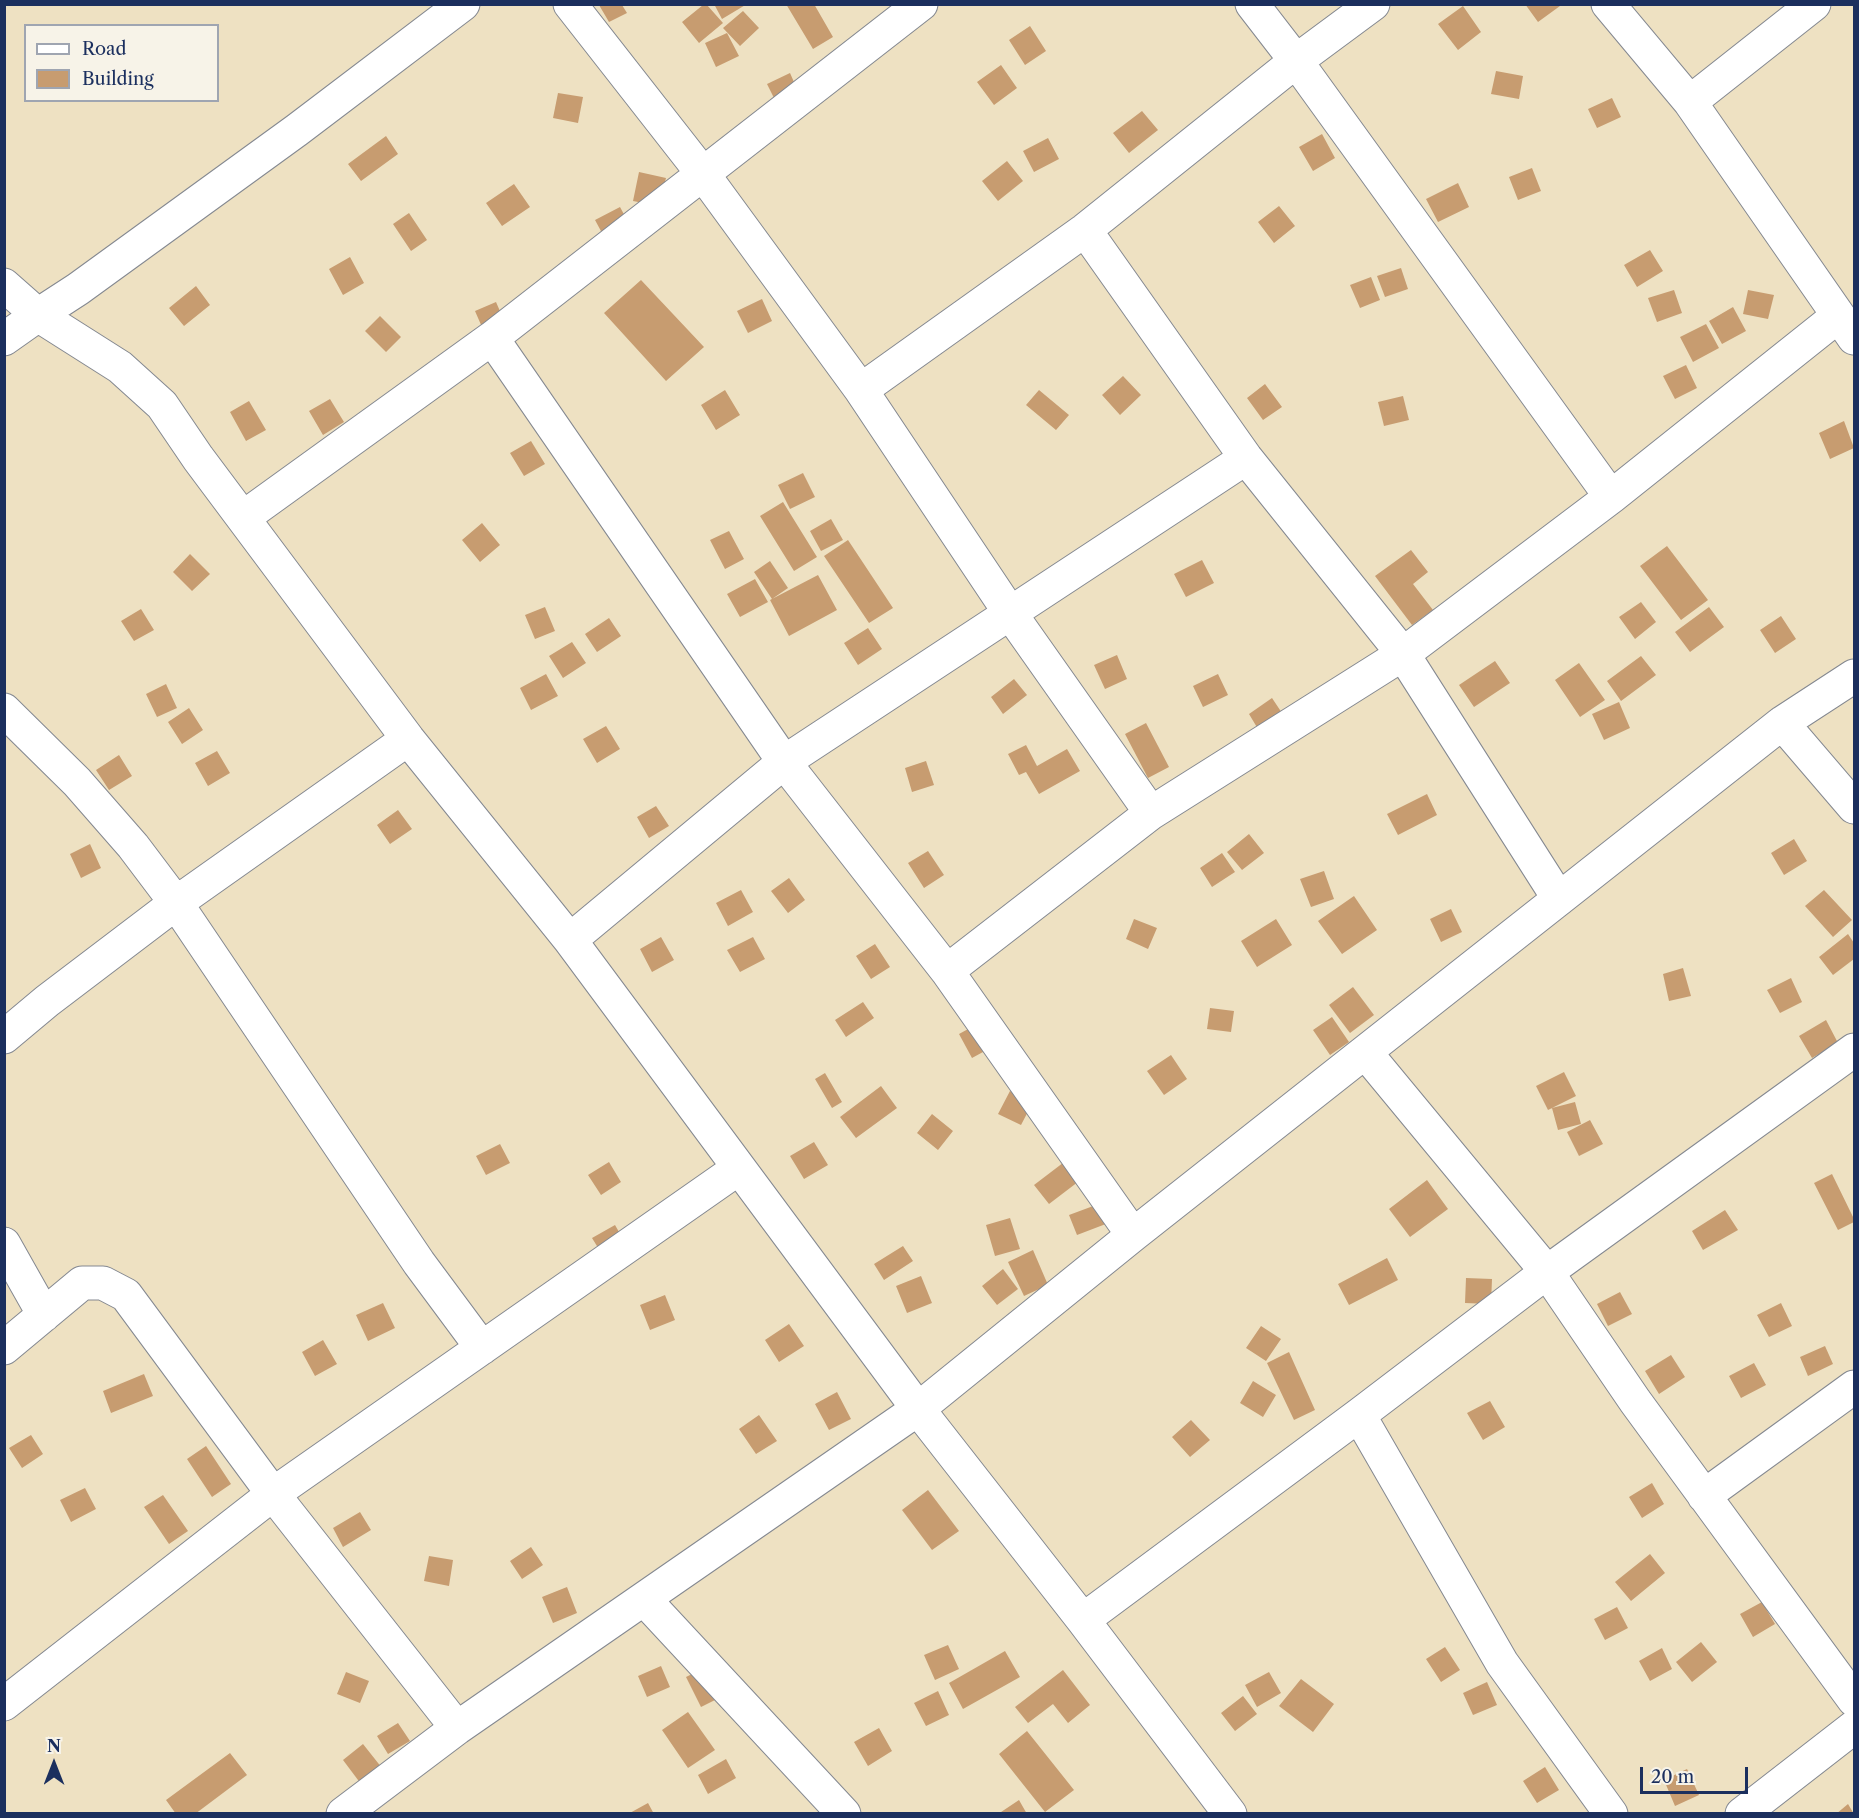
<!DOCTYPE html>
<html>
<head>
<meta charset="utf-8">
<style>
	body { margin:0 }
	#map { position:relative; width:1859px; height:1818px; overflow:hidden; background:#eee1c2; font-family:"Libre Caslon Text",serif }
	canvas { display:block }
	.frame { position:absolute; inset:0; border:6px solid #1b2f5e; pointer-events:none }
	.legend { position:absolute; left:24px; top:24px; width:195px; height:78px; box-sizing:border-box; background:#f7f3e8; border:2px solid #9fa5b1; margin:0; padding:8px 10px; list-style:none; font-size:18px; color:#1b2f5e }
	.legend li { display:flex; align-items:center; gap:12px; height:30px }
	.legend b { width:30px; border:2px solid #9fa5b1 }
	.north { position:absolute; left:24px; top:1734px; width:60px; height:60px; -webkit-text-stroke:4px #f7f3e8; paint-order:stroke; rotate:0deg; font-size:16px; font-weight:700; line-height:24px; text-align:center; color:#1b2f5e }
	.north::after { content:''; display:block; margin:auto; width:21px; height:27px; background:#1b2f5e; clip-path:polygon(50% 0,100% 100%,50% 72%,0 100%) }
	.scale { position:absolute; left:1640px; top:1767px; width:108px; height:27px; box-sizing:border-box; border:3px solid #1b2f5e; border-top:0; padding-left:8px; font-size:18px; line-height:21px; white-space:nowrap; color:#1b2f5e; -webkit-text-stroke:4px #f7f3e8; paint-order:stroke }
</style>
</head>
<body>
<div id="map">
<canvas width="1859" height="1818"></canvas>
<div class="frame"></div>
<ul class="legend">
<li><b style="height:8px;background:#fff"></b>Road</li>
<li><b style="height:16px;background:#c79c70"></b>Building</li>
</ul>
<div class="north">N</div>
<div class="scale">20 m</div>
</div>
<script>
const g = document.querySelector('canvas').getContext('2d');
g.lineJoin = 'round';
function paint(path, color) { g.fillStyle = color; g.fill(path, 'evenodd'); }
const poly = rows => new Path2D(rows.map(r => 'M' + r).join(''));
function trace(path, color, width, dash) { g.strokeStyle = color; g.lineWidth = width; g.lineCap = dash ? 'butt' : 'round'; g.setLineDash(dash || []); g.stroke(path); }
const building = poly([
	[714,4,747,4,722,19],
	[786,4,814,4,833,37,813,49],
	[1525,4,1559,4,1560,6,1538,22],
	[599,5,622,5,627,13,609,22],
	[703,5,707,5,723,23,699,43,682,22],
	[1463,6,1481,32,1458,50,1438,24],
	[743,11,759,28,740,46,723,28],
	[1030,26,1046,51,1025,65,1009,40],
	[727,33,739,56,716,67,705,43],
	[1001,65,1017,88,994,105,977,82],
	[1496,71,1523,76,1519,99,1491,94],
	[790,73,801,98,779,108,767,84],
	[558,93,583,97,578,123,553,118],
	[1612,98,1621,117,1597,128,1588,109],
	[1142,111,1158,130,1129,153,1113,133],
	[1322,134,1335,158,1313,171,1299,147],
	[386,136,398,154,361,181,348,164],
	[1048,138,1059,159,1034,172,1023,151],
	[1007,161,1023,181,998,201,982,181],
	[1532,168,1541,191,1518,200,1509,177],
	[639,172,666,178,659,206,633,201],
	[1458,183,1469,207,1438,222,1426,199],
	[514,184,530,207,502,226,486,203],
	[1279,206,1295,226,1274,243,1258,222],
	[620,207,633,231,608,244,595,220],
	[409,213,427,240,411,251,393,224],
	[1650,250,1663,271,1637,287,1624,265],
	[350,257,364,283,343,295,329,269],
	[1401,268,1408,289,1385,297,1377,276],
	[1371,277,1380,300,1360,308,1350,285],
	[641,280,704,347,666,381,604,313],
	[196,286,210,305,184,326,169,308],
	[1674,290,1682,313,1657,322,1648,298],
	[1748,290,1774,295,1768,319,1743,314],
	[762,299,772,321,748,333,737,311],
	[496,302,506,325,485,334,475,311],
	[1733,307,1746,331,1722,344,1709,321],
	[380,316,401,337,386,352,365,331],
	[1706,324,1719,348,1693,362,1680,337],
	[1686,365,1697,388,1675,399,1663,376],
	[1123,376,1141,395,1120,415,1102,395],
	[1265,384,1282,407,1263,420,1247,398],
	[725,390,740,415,716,430,701,405],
	[1039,390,1069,415,1056,430,1026,405],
	[1403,396,1409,420,1384,426,1378,402],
	[330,399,344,422,323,435,309,411],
	[249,401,266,430,246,441,230,412],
	[1844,421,1854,448,1830,459,1819,433],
	[531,441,545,464,524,476,510,453],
	[803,473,815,497,790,509,778,485],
	[783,502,817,557,794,571,760,516],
	[831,519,843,540,821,551,810,531],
	[482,523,500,545,480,562,462,540],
	[729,531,744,559,725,569,710,540],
	[848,540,893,608,869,623,824,556],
	[1667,546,1708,600,1681,620,1640,566],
	[1411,550,1428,572,1413,584,1433,610,1412,625,1375,576],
	[190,554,210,574,192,591,173,572],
	[1202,560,1214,583,1186,597,1174,574],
	[770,561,788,588,772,599,754,572],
	[818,575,837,610,789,636,770,600],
	[755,579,768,602,740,617,727,594],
	[1641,602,1656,622,1635,639,1619,617],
	[545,607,555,631,535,639,525,615],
	[1709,607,1724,627,1690,652,1675,632],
	[141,609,154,630,134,641,121,621],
	[1781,616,1796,639,1775,653,1760,630],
	[609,618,621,636,597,652,585,634],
	[868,628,882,649,858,665,844,643],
	[572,642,586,663,563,678,549,656],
	[1117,655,1127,679,1105,689,1094,665],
	[1641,656,1656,675,1621,701,1607,681],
	[1495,661,1510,683,1474,707,1459,685],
	[1579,663,1605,700,1580,717,1555,680],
	[546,674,558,696,531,710,520,688],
	[1218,674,1228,695,1203,707,1193,686],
	[1014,679,1027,695,1003,714,991,697],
	[166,684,177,708,157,717,146,694],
	[1272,698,1282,713,1258,729,1249,714],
	[1619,702,1630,728,1604,740,1592,714],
	[189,708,203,730,182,744,168,722],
	[1146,723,1169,767,1148,778,1125,734],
	[606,726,620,749,597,763,583,739],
	[1026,745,1037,766,1067,749,1080,771,1039,794,1026,772,1019,775,1008,754],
	[217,751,230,773,208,786,195,763],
	[119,755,132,776,109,790,96,770],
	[926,761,934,785,912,792,905,768],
	[1427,794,1437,815,1398,835,1387,814],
	[656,806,669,826,649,838,637,817],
	[398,810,412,829,390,844,377,825],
	[1249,834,1264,853,1242,870,1227,852],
	[1794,839,1807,861,1784,875,1771,853],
	[90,844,101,868,81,878,70,854],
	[928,851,944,875,924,888,908,863],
	[1222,853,1235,872,1212,887,1200,868],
	[1324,871,1334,899,1311,907,1300,879],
	[789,878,805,900,788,913,771,891],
	[741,890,753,912,728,926,716,903],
	[1824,890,1852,920,1833,937,1805,906],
	[1354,896,1377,930,1342,954,1318,921],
	[1451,909,1462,932,1441,942,1430,919],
	[1134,919,1157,928,1148,949,1126,939],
	[1276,919,1292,945,1257,967,1241,941],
	[1848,934,1854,943,1854,959,1833,975,1819,957],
	[661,937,674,960,652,972,640,949],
	[753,937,765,959,740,972,727,950],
	[875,944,890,967,871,979,856,956],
	[1683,968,1691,996,1669,1001,1663,974],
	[1791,978,1802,1002,1780,1013,1767,990],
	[1353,987,1374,1015,1350,1033,1329,1005],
	[863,1002,874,1018,846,1037,835,1020],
	[1210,1008,1234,1011,1231,1032,1207,1029],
	[1332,1017,1349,1042,1330,1055,1313,1030],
	[1826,1020,1838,1043,1812,1058,1799,1036],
	[981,1022,994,1046,972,1058,959,1034],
	[1171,1055,1187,1079,1164,1095,1147,1071],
	[1564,1072,1576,1096,1548,1110,1536,1086],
	[825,1073,842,1102,832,1108,815,1079],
	[881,1086,897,1108,856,1138,840,1117],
	[1010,1091,1033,1102,1021,1125,998,1114],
	[1575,1102,1581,1124,1558,1130,1552,1108],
	[932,1114,953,1131,938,1150,917,1133],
	[1590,1120,1603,1144,1579,1156,1567,1132],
	[814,1142,828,1165,804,1179,790,1156],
	[500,1144,510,1163,486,1175,476,1156],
	[1076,1153,1091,1172,1049,1204,1034,1185],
	[609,1162,621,1182,601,1195,588,1175],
	[1832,1174,1854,1219,1854,1222,1838,1230,1814,1183],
	[1427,1180,1448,1209,1410,1237,1389,1209],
	[1104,1202,1111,1222,1077,1235,1069,1215],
	[1725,1210,1738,1230,1703,1250,1692,1231],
	[1010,1218,1020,1249,995,1256,986,1225],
	[615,1225,627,1246,605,1259,592,1238],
	[903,1246,913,1261,884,1280,874,1264],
	[1033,1250,1048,1285,1024,1296,1008,1262],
	[1387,1258,1398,1280,1349,1305,1338,1284],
	[1003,1269,1018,1289,997,1305,982,1286],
	[921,1276,932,1303,907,1313,896,1286],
	[1466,1278,1492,1279,1491,1304,1465,1303],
	[1620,1292,1632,1314,1608,1326,1597,1304],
	[665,1295,675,1320,650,1330,640,1305],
	[383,1303,395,1328,368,1341,356,1315],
	[1781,1303,1792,1326,1769,1337,1757,1315],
	[789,1324,804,1346,779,1362,765,1340],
	[1261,1326,1281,1339,1266,1361,1246,1348],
	[323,1340,337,1364,315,1376,302,1352],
	[1825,1346,1833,1364,1808,1376,1800,1357],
	[1289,1352,1315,1410,1294,1420,1267,1363],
	[1671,1355,1685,1377,1659,1394,1645,1371],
	[1754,1363,1766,1385,1741,1398,1729,1376],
	[144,1374,153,1396,111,1413,103,1391],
	[1253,1381,1276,1395,1263,1417,1240,1403],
	[837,1392,851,1419,829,1430,815,1404],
	[1490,1401,1505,1427,1483,1440,1467,1413],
	[759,1415,777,1441,756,1454,739,1429],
	[1191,1420,1210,1440,1190,1457,1172,1437],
	[31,1435,43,1454,22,1468,9,1448],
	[206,1446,231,1484,212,1497,187,1459],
	[1652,1483,1664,1504,1642,1518,1629,1497],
	[85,1488,96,1509,71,1522,60,1500],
	[928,1490,959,1531,932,1550,902,1510],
	[163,1495,188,1531,169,1544,144,1507],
	[360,1512,371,1530,343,1547,333,1528],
	[531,1547,543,1565,522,1579,510,1561],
	[1650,1554,1665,1573,1631,1601,1615,1582],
	[429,1556,453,1560,449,1586,424,1581],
	[567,1587,577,1613,553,1623,542,1597],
	[1762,1602,1775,1624,1753,1637,1740,1614],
	[1617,1607,1628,1628,1605,1640,1594,1619],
	[1701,1642,1717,1662,1692,1682,1676,1662],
	[948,1645,959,1669,935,1680,924,1655],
	[1445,1647,1460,1670,1441,1682,1426,1659],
	[1662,1648,1672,1669,1650,1681,1639,1661],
	[1005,1651,1020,1677,963,1709,949,1683],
	[710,1665,725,1695,701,1707,686,1677],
	[661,1666,670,1687,647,1697,638,1676],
	[1063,1670,1090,1705,1068,1723,1053,1704,1028,1723,1015,1707],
	[346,1672,369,1681,360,1703,337,1694],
	[1269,1672,1281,1693,1257,1707,1245,1685],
	[1301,1679,1334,1704,1313,1732,1279,1706],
	[1487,1682,1497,1705,1473,1715,1463,1693],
	[938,1691,949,1715,926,1726,914,1703],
	[1243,1696,1257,1714,1235,1731,1221,1713],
	[688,1712,715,1750,688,1768,662,1730],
	[398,1723,410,1741,388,1754,377,1736],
	[879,1728,892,1751,868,1766,854,1742],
	[1027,1731,1074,1790,1045,1812,999,1754],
	[363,1744,382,1768,361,1784,343,1760],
	[230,1753,247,1775,195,1814,176,1814,166,1800],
	[726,1759,736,1778,708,1794,698,1775],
	[1545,1767,1559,1790,1537,1803,1523,1781],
	[1687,1769,1699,1795,1675,1806,1664,1780],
	[1019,1800,1027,1814,998,1814],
	[648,1803,654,1814,628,1814],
	[1848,1804,1854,1814,1836,1814]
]);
const minor = poly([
	[570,4,703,174,861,390,1010,613,1151,813],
	[1252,4,1296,61,1611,497],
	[1608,4,1690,102,1854,338],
	[1690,102,1814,4],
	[1085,230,1246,458,1403,654,1559,899],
	[4,285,38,315,78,289,297,130,463,4],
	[492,338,784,762,947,971,1133,1235],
	[4,339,38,315,120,367,162,405,198,458,408,739,570,940,918,1409,1083,1620,1230,1814],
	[861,390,1085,230,1296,61,1373,4],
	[244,517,492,338,921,4],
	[4,710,77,782,133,846,176,903,419,1263,482,1348],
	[1782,723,1854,807],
	[570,940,784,762,1246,458],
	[947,971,1151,813,1403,654,1611,497,1838,316],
	[4,1037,47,1001,176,903,408,739],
	[1365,1052,1547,1272,1635,1401,1854,1700],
	[4,1244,44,1315],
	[4,1348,82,1283,103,1283,126,1295,273,1494,457,1728],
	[1359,1415,1502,1663,1611,1814],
	[1704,1496,1854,1387],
	[644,1599,844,1814],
	[1083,1620,1359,1415,1547,1272,1854,1050],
	[4,1704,273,1494,739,1168],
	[343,1814,457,1728,918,1409,1133,1235,1782,723,1854,676],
	[1742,1814,1854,1727]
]);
paint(building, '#c79c70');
trace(minor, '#848890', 35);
trace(minor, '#fff', 33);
</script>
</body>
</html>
